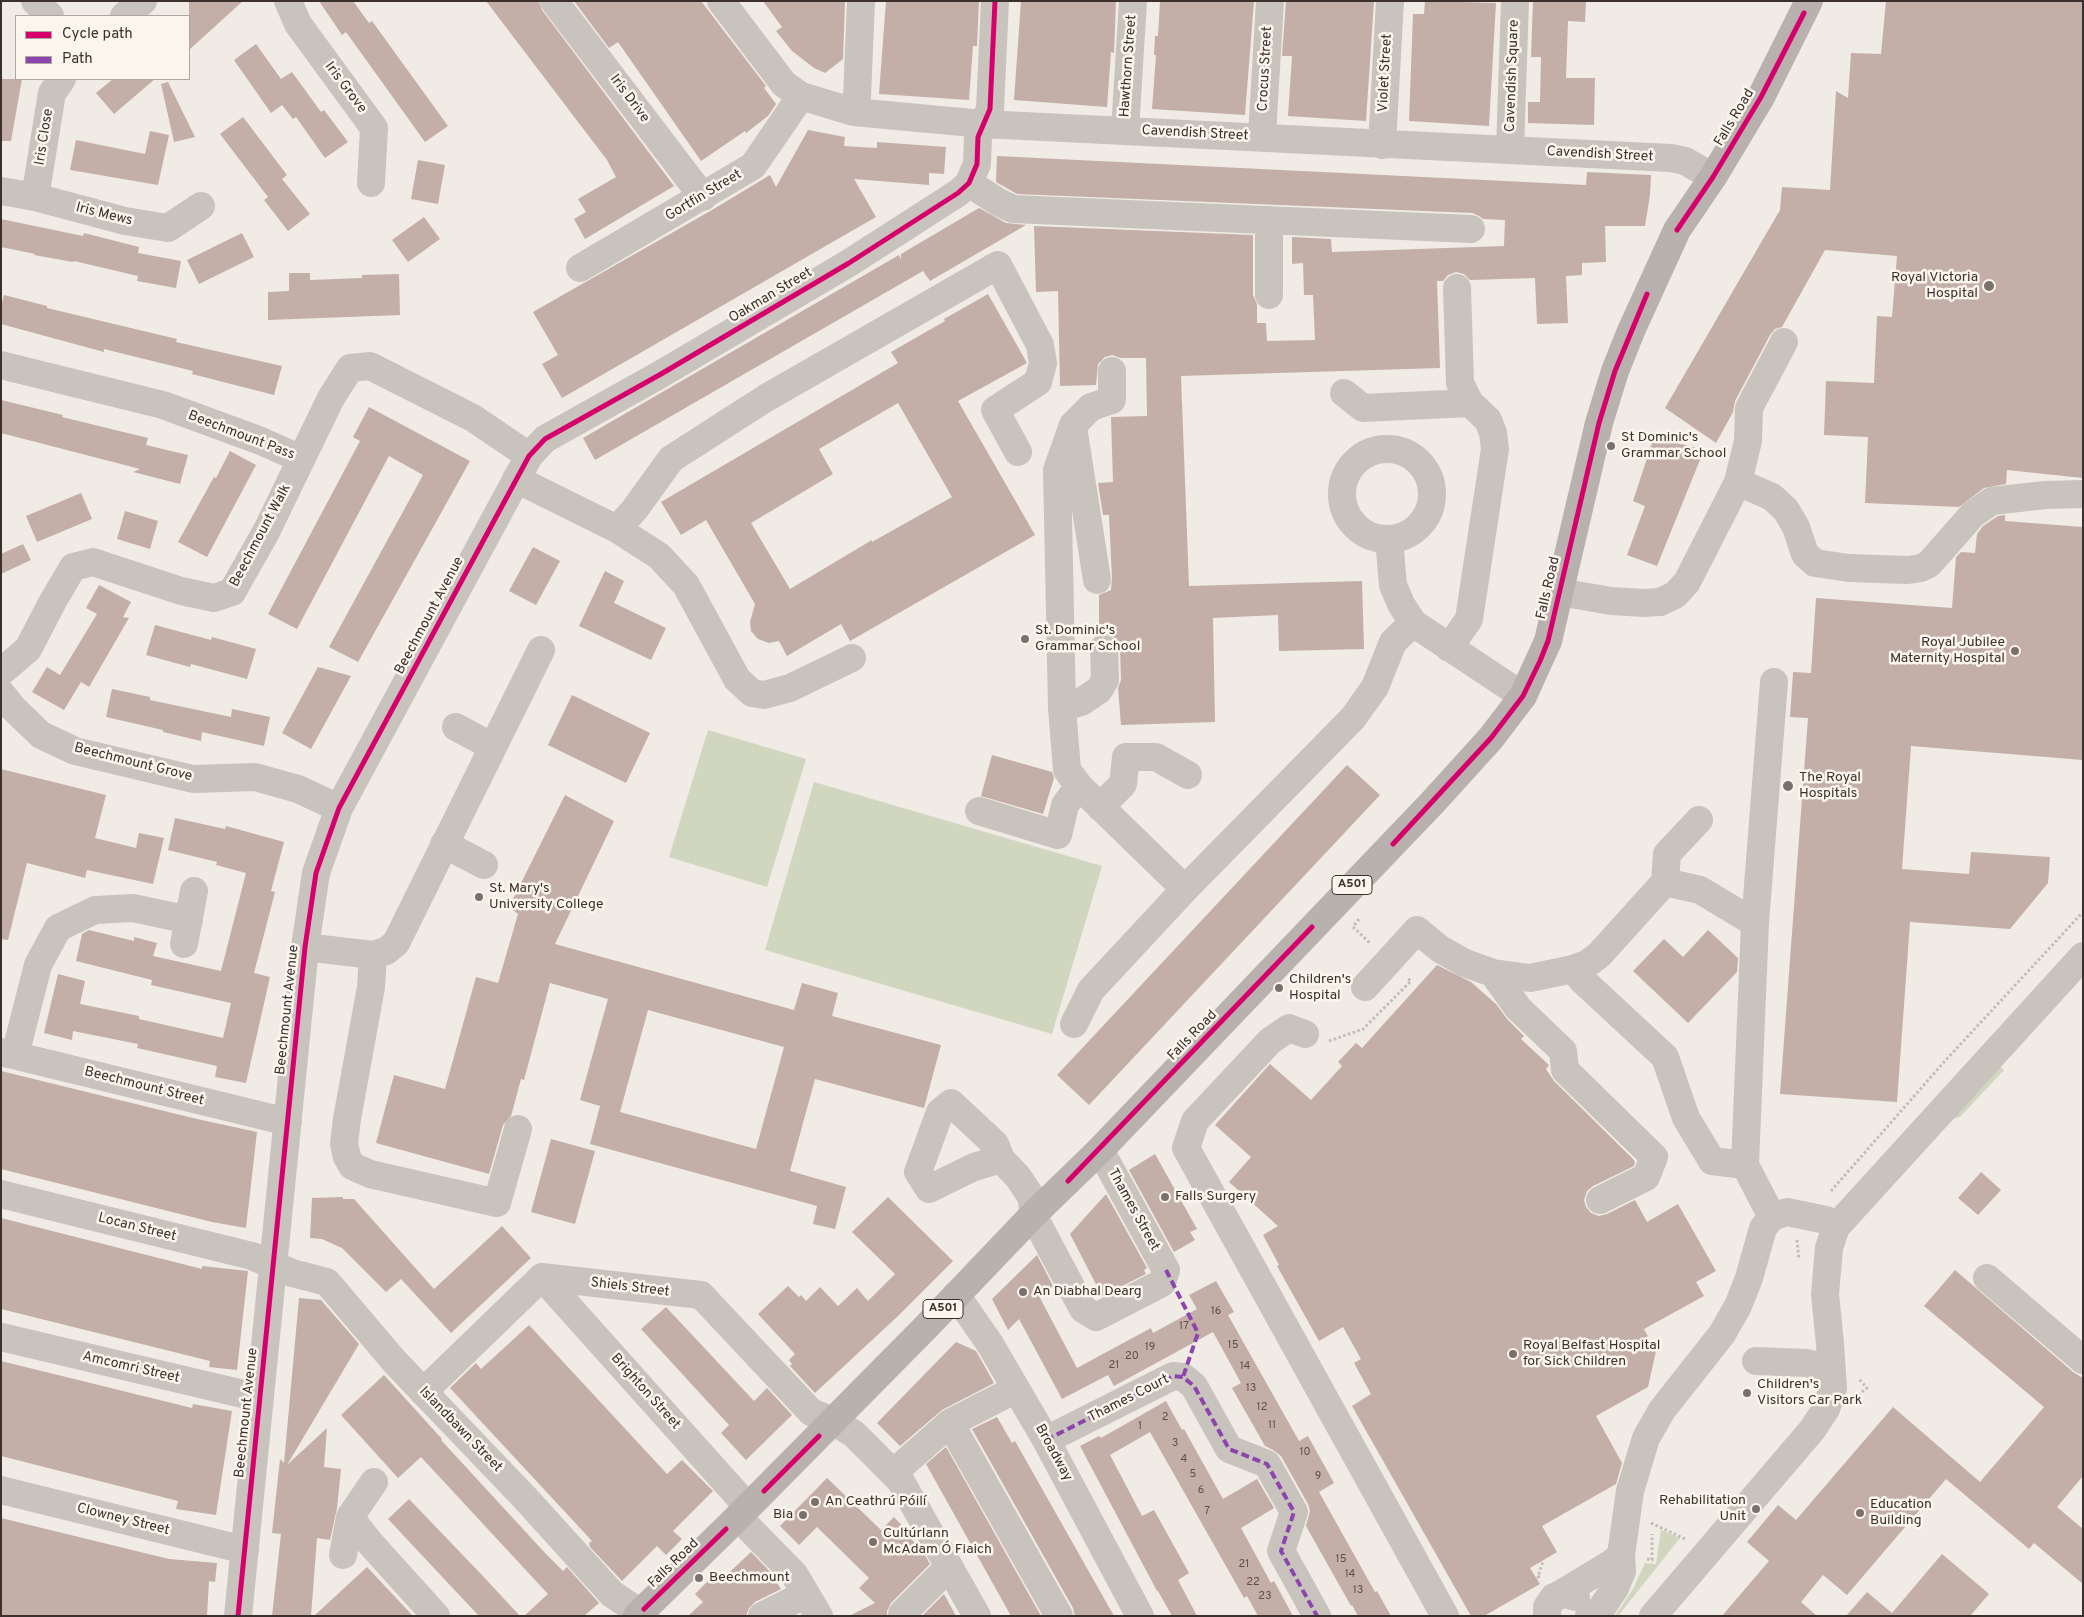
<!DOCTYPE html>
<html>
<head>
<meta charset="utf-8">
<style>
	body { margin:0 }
	#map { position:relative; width:2084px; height:1617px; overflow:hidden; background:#f0ebe5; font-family:Overpass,sans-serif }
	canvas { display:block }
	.frame { position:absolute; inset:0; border:2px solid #3b302b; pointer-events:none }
	.legend { position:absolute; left:15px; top:15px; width:175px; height:65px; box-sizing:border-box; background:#fbf5ee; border:1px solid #aea6a0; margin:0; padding:6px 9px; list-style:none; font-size:15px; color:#3b302b }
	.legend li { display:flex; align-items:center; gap:10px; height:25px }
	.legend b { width:25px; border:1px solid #aea6a0 }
</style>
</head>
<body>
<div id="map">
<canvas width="2084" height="1617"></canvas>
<div class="frame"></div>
<ul class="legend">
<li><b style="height:6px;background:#d6006c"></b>Cycle path</li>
<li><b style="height:6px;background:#8e44ad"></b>Path</li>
</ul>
</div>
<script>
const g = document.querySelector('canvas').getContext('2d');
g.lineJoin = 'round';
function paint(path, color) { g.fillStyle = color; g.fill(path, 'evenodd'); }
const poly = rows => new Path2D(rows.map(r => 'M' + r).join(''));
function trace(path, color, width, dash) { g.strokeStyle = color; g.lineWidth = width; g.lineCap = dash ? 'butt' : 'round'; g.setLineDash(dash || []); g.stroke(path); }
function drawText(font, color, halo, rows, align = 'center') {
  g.font = font + ' Overpass,sans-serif'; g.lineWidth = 5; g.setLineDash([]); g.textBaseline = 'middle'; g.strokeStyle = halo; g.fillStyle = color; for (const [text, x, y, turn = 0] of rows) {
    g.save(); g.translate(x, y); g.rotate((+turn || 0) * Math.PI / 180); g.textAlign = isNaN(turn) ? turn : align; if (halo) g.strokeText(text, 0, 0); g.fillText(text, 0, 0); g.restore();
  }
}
const green = poly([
	[708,730,806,759,767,887,669,857],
	[814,782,1102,866,1052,1034,765,950],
	[1999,1066,2004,1070,1960,1117,1949,1120],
	[1661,1530,1680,1538,1618,1616,1615,1616,1633,1589,1645,1563,1656,1564]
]);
const building = poly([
	[189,1,243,1,189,50],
	[319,1,353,1,369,23,372,21,448,126,425,142,346,32,342,35],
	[486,1,539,1,542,10,674,186,585,239,574,219,586,212,578,199,616,177,607,160],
	[574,1,701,1,766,86,764,88,776,104,768,116,746,133,745,131,701,161,618,42,609,48],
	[763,1,845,1,843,59,825,73,814,68,792,51,776,31,782,27],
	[886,1,979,1,977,46,973,46,969,100,879,94],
	[1021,1,1116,1,1114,53,1111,52,1107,107,1014,100],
	[1160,1,1254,1,1245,115,1152,109,1156,55,1154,55,1155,36,1158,36],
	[1286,1,1374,1,1366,121,1288,116,1292,56,1282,56],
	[1425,1,1496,3,1489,126,1409,121,1413,14,1424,14],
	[1533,1,1586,1,1585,22,1568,21,1566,78,1595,78,1594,125,1528,123,1528,102,1540,102,1541,57,1531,57],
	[1886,1,2083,1,2083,478,2007,470,2006,484,1984,488,1959,507,1865,503,1868,437,1824,435,1826,381,1874,383,1877,316,1892,317,1897,256,1825,250,1782,327,1775,329,1770,335,1735,401,1733,412,1716,443,1665,408,1780,210,1782,187,1830,190,1836,91,1848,98,1851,53,1881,54],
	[256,44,281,79,292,72,321,112,324,110,348,142,325,158,296,117,293,119,282,105,271,113,234,60],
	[1,79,22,79,11,141,1,141],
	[113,79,155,79,114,114,96,93],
	[168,82,195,137,174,142,161,84],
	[243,117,287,175,282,179,310,214,288,231,264,200,268,197,220,134],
	[808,130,845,137,844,146,877,148,877,142,946,147,944,174,929,173,929,185,854,179,876,217,562,398,542,364,558,355,533,312,712,210,770,175,776,187],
	[150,131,169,135,158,185,70,170,76,140,145,154],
	[997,156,1586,185,1587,172,1651,175,1650,195,1645,226,1605,226,1606,262,1582,263,1582,275,1566,276,1568,323,1537,324,1535,278,1470,280,1464,274,1456,272,1448,275,1443,281,1437,281,1440,368,1181,376,1189,586,1362,581,1364,649,1279,651,1278,615,1213,618,1215,722,1121,725,1118,688,1121,680,1120,647,1114,637,1113,624,1099,624,1099,595,1111,590,1112,578,1109,515,1103,515,1098,483,1113,482,1111,417,1147,416,1146,358,1121,358,1112,355,1105,357,1098,364,1096,385,1060,386,1058,291,1036,292,1034,226,1253,235,1253,295,1257,304,1257,323,1266,323,1267,341,1315,340,1313,295,1304,295,1303,263,1292,264,1292,237,1331,239,1332,252,1504,246,1505,220,1483,219,1479,216,1472,213,1017,194,996,182],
	[418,160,445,165,438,204,411,199],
	[979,208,1006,223,1026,225,930,281,923,271,595,460,583,438,899,255,901,260,901,254],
	[424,217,440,239,408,262,392,240],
	[1,219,83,236,84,233,139,247,138,253,181,261,176,288,137,281,138,276,74,261,73,262,34,255,35,254,1,247],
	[242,233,254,257,199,284,187,260],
	[289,273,310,273,310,280,362,278,362,275,399,274,400,315,268,320,268,292,289,291],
	[988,294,1027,363,958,401,1035,535,850,641,841,624,787,656,779,641,769,643,758,639,751,631,750,622,755,604,706,520,681,535,661,502,898,363,891,352,945,321,944,319],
	[898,403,952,497,872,542,872,540,790,589,751,523,833,474,819,449],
	[4,295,47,306,47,308,177,339,176,342,282,366,274,395,192,374,193,371,104,349,104,352,82,346,1,324,1,307],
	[1,400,63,415,62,417,148,438,146,445,188,455,180,484,133,472,140,469,1,433],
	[369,407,470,461,358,662,329,647,423,475,389,456,297,629,268,614,360,441,353,437],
	[1654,437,1704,450,1657,566,1627,555,1645,506,1633,501],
	[230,451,256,465,207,557,178,542,214,477,216,478],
	[81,493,92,519,37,542,26,516],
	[125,511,158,521,150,549,117,539],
	[2005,515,2005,521,2083,527,2083,760,1911,746,1902,869,1969,874,1971,852,2050,857,2048,883,2010,929,1910,922,1897,1102,1780,1094,1808,718,1790,717,1793,672,1811,673,1816,598,1952,608,1956,557,1961,552,1975,553,1977,534,1983,526,1998,516],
	[23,544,31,560,1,574,1,554],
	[533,547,560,561,536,605,509,591],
	[605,571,624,581,614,603,666,628,651,660,579,626],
	[99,585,131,602,123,617,129,618,89,687,81,682,64,710,32,692,47,667,60,675,97,614,86,608],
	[155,625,211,640,212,637,256,649,247,679,191,664,190,667,146,655],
	[318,667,351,676,311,749,282,733],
	[112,689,150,697,150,700,231,717,232,709,270,717,264,746,202,732,201,741,163,732,163,730,106,717],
	[572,695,650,733,626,783,548,745],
	[992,755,1052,772,1054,778,1043,814,981,796],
	[1347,765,1380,795,1089,1105,1057,1075],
	[1,769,106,795,95,838,136,848,139,833,164,838,153,884,87,870,85,878,27,863,8,940,1,939],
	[565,795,614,821,555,944,794,1010,802,983,838,993,832,1016,941,1045,924,1108,815,1079,790,1171,846,1187,835,1229,813,1224,817,1206,590,1144,600,1106,580,1100,608,999,550,983,524,1080,521,1079,511,1116,503,1125,489,1174,376,1143,394,1075,445,1089,476,977,498,983,518,914,509,907],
	[648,1010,784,1047,756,1149,620,1112],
	[175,818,225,829,226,826,284,842,271,891,275,892,254,973,270,977,246,1083,215,1077,217,1066,137,1048,138,1044,73,1031,72,1040,44,1033,58,974,85,981,80,1004,139,1016,139,1019,223,1038,231,1003,151,985,152,980,76,961,82,934,89,930,134,941,134,937,157,943,153,956,221,971,246,873,216,865,217,862,168,850],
	[1708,930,1738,958,1737,972,1688,1023,1633,971,1664,939,1683,957],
	[1437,965,1471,982,1496,1004,1507,1019,1524,1036,1521,1039,1549,1065,1546,1069,1554,1081,1633,1159,1635,1162,1634,1166,1593,1186,1587,1191,1584,1200,1586,1207,1591,1213,1599,1216,1607,1214,1635,1200,1647,1222,1678,1204,1716,1271,1696,1282,1704,1296,1644,1329,1656,1351,1648,1387,1596,1416,1622,1463,1616,1484,1542,1526,1557,1552,1530,1568,1540,1584,1484,1616,1471,1616,1352,1406,1371,1394,1354,1363,1361,1359,1343,1327,1319,1341,1277,1266,1279,1265,1263,1235,1278,1226,1229,1182,1251,1157,1215,1125,1270,1064,1311,1100,1342,1066,1338,1062,1356,1043,1362,1048],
	[1,1071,197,1119,257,1132,246,1228,212,1222,1,1169],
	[551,1139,595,1151,575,1224,531,1212],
	[1155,1154,1197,1229,1190,1232,1195,1240,1174,1252,1129,1170],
	[1981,1172,2001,1190,1978,1215,1958,1198],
	[1106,1194,1147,1268,1144,1270,1146,1274,1102,1296,1070,1234],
	[343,1197,343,1199,354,1199,434,1289,502,1226,531,1258,451,1333,401,1279,386,1292,342,1248,322,1239,310,1238,312,1198],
	[888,1197,953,1261,898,1316,815,1393,790,1366,792,1364,789,1360,795,1354,758,1314,788,1286,799,1297,801,1295,806,1301,820,1287,838,1306,857,1288,868,1301,895,1274,852,1232],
	[1,1218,202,1269,202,1266,248,1271,237,1370,209,1367,210,1361,1,1309],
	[1037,1255,1053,1286,1040,1298,1077,1368,1151,1328,1153,1333,1197,1309,1189,1295,1216,1281,1234,1312,1228,1315,1299,1441,1308,1436,1334,1483,1319,1492,1375,1592,1377,1591,1391,1616,1358,1616,1352,1605,1351,1606,1306,1526,1310,1511,1308,1504,1281,1456,1273,1450,1265,1446,1232,1388,1241,1383,1213,1332,1114,1386,1108,1375,1062,1399,1019,1319,1008,1330,992,1299],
	[1955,1270,2073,1372,2083,1378,2083,1476,2057,1507,2083,1529,2083,1584,2034,1543,2029,1549,1946,1479,1847,1595,1823,1575,1801,1602,1817,1616,1722,1616,1769,1561,1747,1542,1778,1505,1796,1520,1893,1407,1980,1482,2044,1407,1924,1306],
	[299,1298,321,1300,359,1344,287,1465,327,1428,324,1467,341,1469,337,1508,330,1540,317,1538,311,1616,272,1616,281,1534,272,1533,280,1459,284,1463],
	[666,1307,754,1401,767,1388,792,1415,746,1460,721,1433,729,1425,641,1329],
	[529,1325,667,1474,682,1460,713,1491,673,1531,682,1539,666,1555,657,1546,622,1581,590,1547,589,1543,592,1541,450,1388,476,1363,481,1369],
	[956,1342,976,1351,994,1383,942,1410,900,1446,877,1423],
	[1,1361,192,1408,193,1404,232,1411,216,1515,176,1509,178,1501,1,1456],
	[384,1375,442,1439,441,1440,546,1554,563,1571,567,1567,599,1603,584,1616,524,1616,548,1594,421,1457,398,1478,341,1415],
	[1166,1401,1182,1430,1184,1429,1223,1499,1257,1479,1274,1508,1241,1528,1271,1583,1274,1581,1293,1616,1258,1616,1247,1596,1244,1598,1150,1432,1110,1455,1142,1516,1154,1510,1189,1573,1178,1580,1197,1616,1172,1616,1158,1591,1157,1591,1080,1446,1099,1436,1101,1438],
	[997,1417,1012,1443,1015,1441,1114,1616,1075,1616,1073,1608,972,1429],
	[946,1447,1041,1616,1011,1616,926,1464],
	[827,1478,881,1530,894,1517,913,1537,911,1539,921,1548,930,1564,891,1603,887,1611,887,1616,849,1616,875,1603,859,1588,869,1578,817,1527,799,1545,780,1526],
	[409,1499,480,1573,520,1616,479,1616,432,1566,388,1519],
	[1,1518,169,1559,217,1563,215,1582,209,1581,207,1616,1,1616],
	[751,1552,779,1581,777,1583,781,1589,755,1602,749,1608,746,1616,688,1616,703,1602,695,1594,713,1576,719,1582],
	[1942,1554,1989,1594,1970,1616,1846,1616,1867,1592,1892,1613],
	[367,1567,413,1616,314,1616],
	[944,1594,956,1616,922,1616]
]);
const path = poly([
	[1359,919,1353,927,1371,944],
	[1329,1041,1363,1029,1411,981,1407,978],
	[1831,1191,1944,1062,2083,912],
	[1797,1240,1799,1260],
	[1858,1395,1867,1388,1859,1379],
	[1651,1523,1685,1539],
	[1647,1559,1652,1560,1652,1534],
	[1540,1576,1538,1577,1543,1561]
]);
const minor = poly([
	[35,1,50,16],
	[288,1,298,24,374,128,371,183],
	[554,1,703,197],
	[721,1,784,84,801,96,854,112,983,124,1671,158,1685,161,1713,177],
	[124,16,143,1],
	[854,112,857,97,861,1],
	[1125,130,1133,1],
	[1262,136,1270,1],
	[1382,145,1390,1],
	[1510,150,1515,1],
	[969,183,998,202,1013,209,1471,229],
	[1,191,35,197,125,221,168,228,201,206],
	[35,197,52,93,62,79],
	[1269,220,1269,295],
	[580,268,753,166,801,96],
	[1,365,163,405,261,441,301,459],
	[1112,371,1112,400,1091,407,1073,425,1057,470,1062,708,1067,770,1079,786,1185,889],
	[1344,393,1363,408,1470,403],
	[1073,427,1097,580],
	'1342 494a45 45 0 1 1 90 0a45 45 0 1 1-90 0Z',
	[516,479,617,529,659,556,686,585,737,679,752,693,764,695,790,688,852,658],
	[1738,482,1772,497,1786,510,1796,527,1805,554,1815,563,1849,568,1908,570,1921,568,1929,564,1973,514,1992,501,2045,495,2083,494],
	[617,529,635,509,671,459,766,398,998,265,1040,345,1043,363,1038,382,995,410,1018,452],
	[1389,539,1393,585,1401,604,1413,623,1523,696],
	[1559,592,1611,601,1644,603,1660,602,1675,595,1687,582,1738,482,1748,441,1749,408,1784,342],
	[1449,648,1469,619,1495,449,1493,433,1488,420,1470,403,1460,383,1457,288],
	[1,672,28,649,53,601,73,567,93,562,181,591,214,598,232,592,266,532,331,398,350,368,370,366,473,418,529,456],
	[1,693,13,708,41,735,75,751,193,779,255,777,298,789,339,808],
	[1062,708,1081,702,1099,690,1105,680,1104,648],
	[456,727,493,747],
	[1100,807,1123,784,1126,757,1156,757,1188,775],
	[979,811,1058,835,1065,805,1079,786],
	[1699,820,1667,854,1665,882,1700,890,1755,923],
	[444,844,484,865],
	[184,944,194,891],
	[305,947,373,955,386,951,396,943,541,650],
	[373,955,371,987,347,1119,344,1144,347,1157,352,1166,370,1174,497,1203,518,1129],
	[1573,969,1582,980,1665,1057,1686,1118,1712,1161,1745,1165],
	[1493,973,1518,1008,1563,1051,1565,1070,1654,1157,1646,1177,1600,1200],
	[1365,987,1417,930,1440,949,1465,963,1493,973,1530,978,1573,969,1587,964,1599,955,1665,882],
	[1074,1024,1091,990,1185,889,1353,718,1375,687,1393,642,1413,623],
	[1305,1034,1289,1028,1270,1041,1195,1121,1186,1148,1445,1616],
	[1,1052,288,1122],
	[15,1055,38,965,58,928,95,910,133,908,189,920],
	[1001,1159,974,1167,929,1189,918,1172,940,1112,951,1103,995,1144,1001,1159,1018,1177,1032,1198,1033,1215,1083,1309,1096,1317,1162,1283,1166,1270,1100,1150],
	[1,1194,252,1256,292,1273,327,1282,395,1362,526,1499,612,1594,645,1616],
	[1772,1217,1745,1165,1755,923,1774,682],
	[542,1277,748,1507],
	[1987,1278,2083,1360],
	[956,1295,990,1344,1046,1440,1140,1616],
	[1,1337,260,1398],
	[1756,1361,1807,1363,1818,1366,1833,1388],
	[423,1392,542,1277,701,1295,811,1412,833,1421,854,1434,900,1480,977,1616],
	[950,1423,1059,1616],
	[1046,1440,1173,1376,1183,1377,1194,1386,1229,1449,1267,1464,1294,1512,1281,1551,1317,1616],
	[893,1473,950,1423,1016,1389],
	[1,1490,245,1550],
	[350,1517,370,1543,436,1616],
	[738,1517,794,1574,819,1616],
	[343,1555,350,1517,374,1482],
	[1559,1595,1612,1563,1621,1555],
	[238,1616,305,947,316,873,339,808,529,456,545,439,661,374,849,263,958,193,969,183,977,164,978,137,990,109,995,1],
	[762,1616,806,1594],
	[903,1616,902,1614,949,1567],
	[1547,1616,1547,1607,1554,1597,1564,1594,1576,1597],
	[1589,1616,1601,1609,1615,1588,1622,1571,1621,1555,1630,1491,1646,1438,1662,1410,1722,1334,1738,1306,1749,1278,1763,1228,1772,1217,1787,1212,1826,1220,1836,1227],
	[1653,1616,1812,1430,1826,1409,1833,1388,1830,1344,1825,1294,1829,1248,1836,1227,2083,956]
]);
const major = poly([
	[637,1616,738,1517,926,1327,1033,1215,1100,1150,1433,802,1491,738,1523,696,1548,641,1599,423,1615,371,1631,331,1677,230,1713,177,1761,97,1809,1]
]);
const quiet = poly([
	[1166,1270,1198,1333,1183,1377],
	[1046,1440,1173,1376,1183,1377,1194,1386,1229,1449,1267,1464,1294,1512,1281,1551,1317,1616]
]);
const cycleway = poly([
	[1677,230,1713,177,1761,97,1804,13],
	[1393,844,1491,738,1523,696,1540,661,1548,641,1599,423,1615,371,1647,294],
	[1068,1181,1312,927],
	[764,1491,819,1436],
	[644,1609,726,1529],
	[238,1616,305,947,316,873,339,808,529,456,545,439,661,374,849,263,958,193,969,183,977,164,978,137,990,109,995,1]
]);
const markers = [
	[1989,286,6,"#7a716c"],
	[1611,446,5,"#7a716c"],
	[1025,639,5,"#7a716c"],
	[2015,651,5,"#7a716c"],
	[1788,786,6,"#7a716c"],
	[479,897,5,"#7a716c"],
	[1279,988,5,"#7a716c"],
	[1165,1197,5,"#7a716c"],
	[1023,1292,5,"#7a716c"],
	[1513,1354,5,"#7a716c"],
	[1747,1393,5,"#7a716c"],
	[815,1502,5,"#7a716c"],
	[1756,1509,5,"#7a716c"],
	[1860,1513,5,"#7a716c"],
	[803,1515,5,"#7a716c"],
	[873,1542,5,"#7a716c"],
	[699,1578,5,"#7a716c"]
];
const numberNames = [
	["16",1216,1312],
	["17",1184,1327],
	["15",1233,1346],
	["19",1150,1348],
	["20",1132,1357],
	["21",1114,1366],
	["14",1245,1367],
	["13",1251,1389],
	["12",1262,1408],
	["2",1165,1418],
	["11",1272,1426],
	["1",1140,1427],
	["3",1175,1444],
	["10",1305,1453],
	["4",1184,1460],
	["5",1193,1475],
	["9",1318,1477],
	["6",1201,1491],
	["7",1207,1512],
	["15",1341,1560],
	["21",1244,1565],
	["14",1350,1575],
	["22",1253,1583],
	["13",1358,1591],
	["23",1265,1597]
];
const shields = [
	[1352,885,40],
	[943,1309,40]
];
const shieldNames = [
	["A501",1352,885],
	["A501",943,1309]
];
const streetNames = [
	["Hawthorn Street",1129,66,-86],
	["Crocus Street",1266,69,-87],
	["Violet Street",1386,73,-87],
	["Cavendish Square",1513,76,-88],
	["Iris Grove",345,88,53],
	["Iris Drive",629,99,53],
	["Falls Road",1735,118,-59],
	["Cavendish Street",1195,134,3],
	["Iris Close",45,137,-81],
	["Cavendish Street",1600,155,3],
	["Gortfin Street",704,196,-31],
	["Iris Mews",104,215,14],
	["Oakman Street",771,296,-31],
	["Beechmount Pass",241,436,21],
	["Beechmount Walk",261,536,-62],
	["Falls Road",1549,588,-77],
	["Beechmount Avenue",430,616,-62],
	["Beechmount Grove",133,763,14],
	["Beechmount Avenue",288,1010,-84],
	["Falls Road",1193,1036,-46],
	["Beechmount Street",144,1087,14],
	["Thames Street",1133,1210,61],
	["Locan Street",137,1228,14],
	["Shiels Street",630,1288,7],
	["Amcomri Street",131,1368,13],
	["Brighton Street",645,1392,48],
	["Thames Court",1129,1399,-27],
	["Beechmount Avenue",247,1413,-84],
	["Islandbawn Street",460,1430,46],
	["Broadway",1053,1453,61],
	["Clowney Street",123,1520,14],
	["Falls Road",674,1564,-44]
];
const poiNames = [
	["Royal Victoria",1978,278,"right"],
	["Hospital",1978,294,"right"],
	["St Dominic's",1621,438],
	["Grammar School",1621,454],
	["St. Dominic's",1035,631],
	["Grammar School",1035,647],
	["Royal Jubilee",2005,643,"right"],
	["Maternity Hospital",2005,659,"right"],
	["The Royal",1799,778],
	["Hospitals",1799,794],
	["St. Mary's",489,889],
	["University College",489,905],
	["Children's",1289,980],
	["Hospital",1289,996],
	["Falls Surgery",1175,1197],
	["An Diabhal Dearg",1033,1292],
	["Royal Belfast Hospital",1523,1346],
	["for Sick Children",1523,1362],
	["Children's",1757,1385],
	["Visitors Car Park",1757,1401],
	["Rehabilitation",1746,1501,"right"],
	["Unit",1746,1517,"right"],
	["An Ceathrú Póilí",825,1502],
	["Education",1870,1505],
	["Building",1870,1521],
	["Bia",793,1515,"right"],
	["Cultúrlann",883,1534],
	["McAdam Ó Fiaich",883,1550],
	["Beechmount",709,1578]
];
paint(green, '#d1d6bf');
paint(building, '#c3afa7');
trace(path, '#c2bbb6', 3, [2.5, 2.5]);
trace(minor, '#c9c3be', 28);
trace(major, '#b8b1ad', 28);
trace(quiet, '#8e44ad', 4, [8, 4]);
trace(cycleway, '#d6006c', 5);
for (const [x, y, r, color] of markers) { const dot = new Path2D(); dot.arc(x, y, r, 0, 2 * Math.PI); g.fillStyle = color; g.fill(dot); trace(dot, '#fbf5ee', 2); }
drawText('11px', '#5d504a', null, numberNames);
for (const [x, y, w] of shields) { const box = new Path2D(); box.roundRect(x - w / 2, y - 9.5, w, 19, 4); g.fillStyle = '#fbf5ee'; g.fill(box); trace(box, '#3b302b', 1); }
drawText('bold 12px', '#3b302b', null, shieldNames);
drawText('14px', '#3b302b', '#fbf5ee', streetNames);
drawText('14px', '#3b302b', '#fbf5ee', poiNames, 'left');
</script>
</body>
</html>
